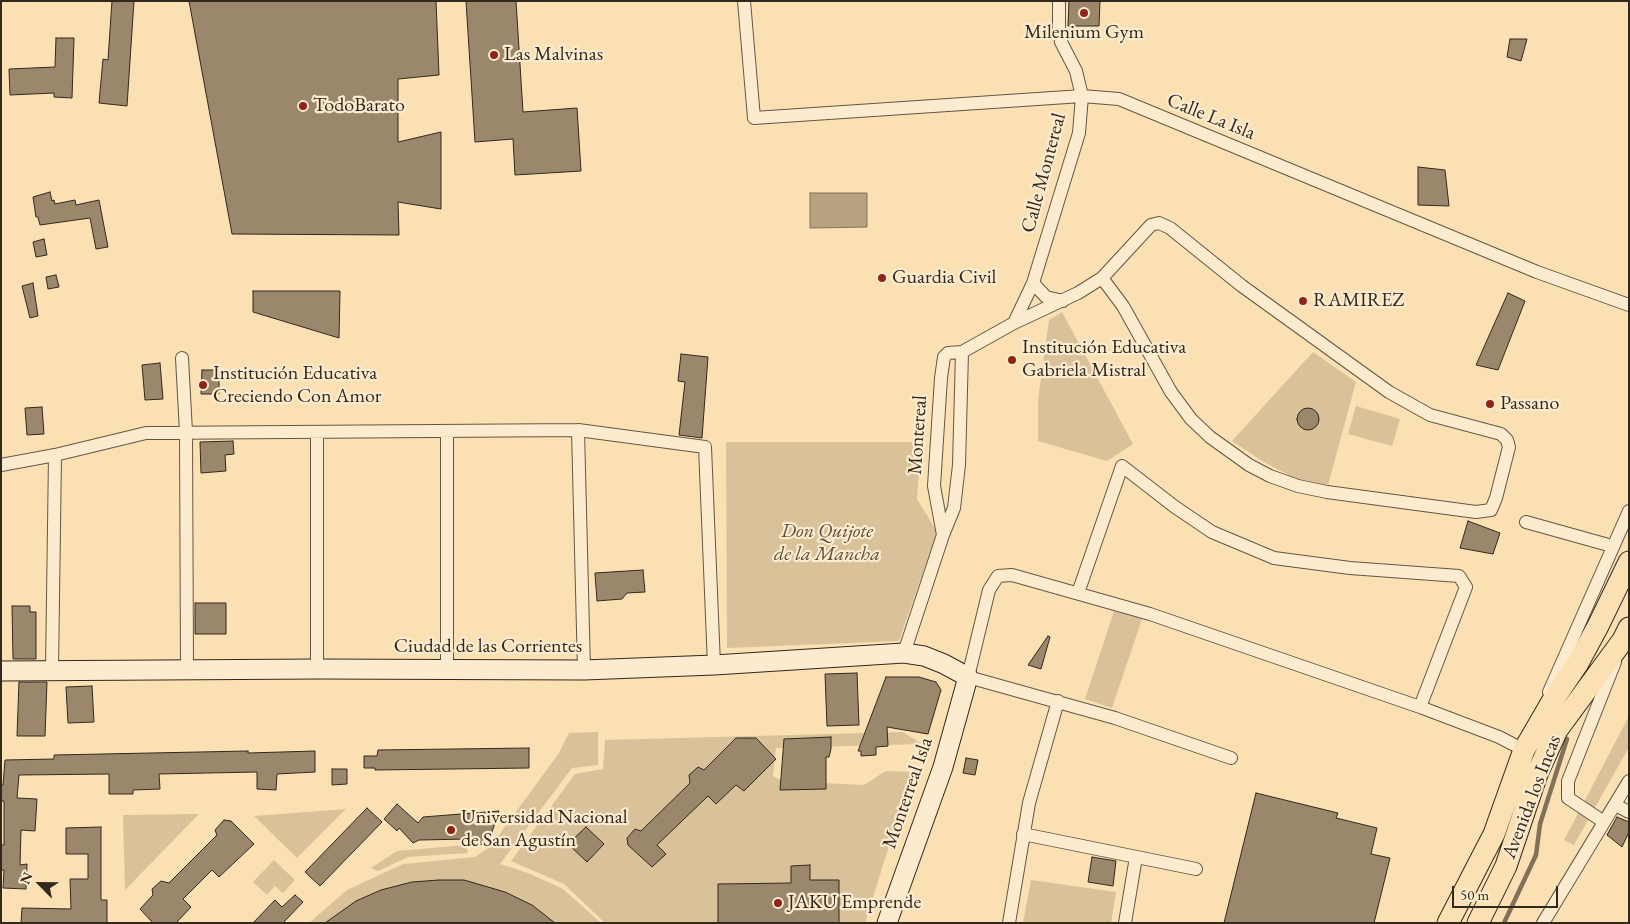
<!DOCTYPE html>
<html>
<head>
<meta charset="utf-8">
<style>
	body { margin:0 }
	#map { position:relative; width:1630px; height:924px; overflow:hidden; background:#fbe0b4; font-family:"EB Garamond",serif }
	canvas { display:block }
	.frame { position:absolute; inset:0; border:2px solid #33281d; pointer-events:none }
	.north { position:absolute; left:15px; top:859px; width:50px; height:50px; -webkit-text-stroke:4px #fcebce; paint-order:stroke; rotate:293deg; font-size:14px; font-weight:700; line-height:20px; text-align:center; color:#33281d }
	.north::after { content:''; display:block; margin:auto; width:18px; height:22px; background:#33281d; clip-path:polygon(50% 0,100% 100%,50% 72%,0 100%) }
	.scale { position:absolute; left:1452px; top:886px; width:106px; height:22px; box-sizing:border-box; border:2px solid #33281d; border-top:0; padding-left:6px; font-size:15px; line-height:18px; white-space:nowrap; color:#33281d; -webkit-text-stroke:4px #fcebce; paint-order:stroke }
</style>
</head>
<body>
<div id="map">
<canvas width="1630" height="924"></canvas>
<div class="frame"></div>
<div class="north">N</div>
<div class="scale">50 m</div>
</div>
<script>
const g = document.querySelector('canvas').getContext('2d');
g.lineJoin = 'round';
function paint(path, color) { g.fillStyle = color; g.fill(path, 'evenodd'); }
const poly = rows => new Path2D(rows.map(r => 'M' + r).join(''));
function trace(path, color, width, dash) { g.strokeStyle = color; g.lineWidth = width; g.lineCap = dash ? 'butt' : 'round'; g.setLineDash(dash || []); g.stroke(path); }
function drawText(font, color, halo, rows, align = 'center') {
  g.font = font + ' "EB Garamond",serif'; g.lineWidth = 4.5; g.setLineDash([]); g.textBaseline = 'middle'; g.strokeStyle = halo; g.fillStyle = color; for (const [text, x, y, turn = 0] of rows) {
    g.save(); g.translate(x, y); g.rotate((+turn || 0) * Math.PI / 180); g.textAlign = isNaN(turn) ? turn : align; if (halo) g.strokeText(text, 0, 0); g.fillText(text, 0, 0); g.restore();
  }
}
const green = poly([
	[1062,312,1133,444,1107,461,1038,441,1038,400,1049,320],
	[1313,352,1356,382,1328,485,1294,478,1262,461,1232,441],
	[1356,406,1400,419,1392,446,1348,434],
	[726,442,921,442,917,499,937,532,899,641,727,648],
	[1114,611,1142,619,1112,708,1085,699],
	[1629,716,1629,747,1574,845,1564,840],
	[598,732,598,765,572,768,500,864,528,873,563,889,601,923,309,923,347,890,403,864,475,857,491,846,559,753,569,733],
	[903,732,922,744,776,748,773,776,782,781,864,785,886,771,912,772,865,923,605,923,564,884,511,861,575,774,603,769,605,740],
	[346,809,297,858,254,816],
	[199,814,125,890,123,815],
	[466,845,468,853,408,857,378,871,371,868,397,851],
	[274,860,295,880,283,893,275,886,267,895,253,882],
	[1031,880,1116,892,1111,923,1023,923]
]);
const water = poly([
	[810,193,867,193,867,227,810,228,810,193]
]);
const stream = poly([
	[1504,923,1536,855,1540,824,1567,739]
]);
const building = poly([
	[112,1,134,1,127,106,99,103,103,59,108,60,112,1],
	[189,1,436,1,439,75,398,79,398,142,441,132,441,209,398,202,399,235,232,234,189,1],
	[466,1,516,1,523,112,577,108,581,171,515,175,513,139,475,142,466,1],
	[1069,1,1100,1,1099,26,1068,26,1069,1],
	[56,38,74,38,72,98,54,97,54,93,10,95,9,69,55,67,56,38],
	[1510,39,1527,39,1521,61,1507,57,1510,39],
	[1418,167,1445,170,1449,206,1418,205,1418,167],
	[50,192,52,201,54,200,55,204,75,200,76,205,99,200,108,247,96,249,90,218,40,225,38,217,36,217,33,197,50,192],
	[44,239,47,255,36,257,33,242,44,239],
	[56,275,59,287,48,289,46,277,56,275],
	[33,283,38,316,30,318,22,286,33,283],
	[253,291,340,291,339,338,253,312,253,291],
	[1508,293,1525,301,1498,370,1476,365,1508,293],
	[681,354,708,357,702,438,679,435,685,382,678,381,681,354],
	[160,363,163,399,145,400,142,365,160,363],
	[202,370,219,370,219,394,201,394,202,370],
	[42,407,44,434,27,435,25,408,42,407],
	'1297 419a11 11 0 1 1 22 0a11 11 0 1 1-22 0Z',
	[233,441,234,454,225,455,226,471,201,473,200,442,233,441],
	[1468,521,1500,533,1493,554,1460,548,1468,521],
	[643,570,645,592,627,593,622,599,597,601,595,573,643,570],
	[195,603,226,603,226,634,195,634,195,603],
	[12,606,30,606,30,612,36,612,36,659,13,659,12,606],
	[1048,636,1050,637,1041,669,1028,665,1048,636],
	[857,673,859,725,827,726,825,674,857,673],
	[886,677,919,677,936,682,941,690,928,734,887,727,888,746,876,747,876,755,861,756,861,751,858,751,886,677],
	[19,682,47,682,45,736,17,736,19,682],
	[92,686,94,722,68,723,66,687,92,686],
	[831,737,831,749,829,757,826,757,826,789,780,790,784,739,831,737],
	[736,738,756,738,776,759,744,791,736,785,716,804,708,796,657,845,666,854,652,867,628,845,627,838,635,829,641,831,690,783,689,775,698,767,704,770,736,738],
	[529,748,529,768,375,770,375,768,364,768,364,756,377,756,378,750,529,748],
	[248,751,248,753,315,751,315,772,277,774,276,790,257,789,257,772,159,774,160,789,133,790,133,794,109,794,109,774,19,775,17,798,37,799,35,831,21,830,20,865,27,864,26,889,3,888,4,870,1,870,1,845,4,845,4,801,1,801,1,785,3,785,5,760,54,759,54,755,248,751],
	[966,758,978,760,975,775,963,773,966,758],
	[332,769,347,769,347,784,332,785,332,769],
	[1256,793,1338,813,1336,818,1377,828,1371,854,1390,858,1374,923,1224,923,1256,793],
	[397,804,418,823,423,817,499,811,492,832,490,844,470,845,470,839,419,840,413,843,399,828,397,831,384,819,397,804],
	[367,808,382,822,320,886,305,872,367,808],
	[1617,817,1629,822,1629,832,1622,847,1607,835,1617,817],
	[224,820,231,821,254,844,219,877,212,870,183,899,191,907,176,923,153,923,140,909,153,895,152,889,161,881,169,883,217,835,215,830,224,820],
	[101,827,101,900,107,900,107,923,21,923,22,908,71,909,70,879,88,879,88,854,66,854,66,828,101,827],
	[586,827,604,844,587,862,568,844,586,827],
	[1092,857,1116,861,1113,886,1088,882,1092,857],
	[810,865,810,880,839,880,839,923,718,923,718,884,791,883,791,866,810,865],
	[439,880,464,880,505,892,532,905,555,923,325,923,356,901,381,890,412,882,439,880],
	[295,895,303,902,283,923,253,923,275,900,282,907,295,895]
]);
const street = poly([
	[744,1,754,118,1082,96,1119,99,1537,272,1629,305],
	[1033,283,1046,297,1063,301],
	[1014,323,1033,283,1079,133,1082,96,1076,71,1061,42,1059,28,1059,1],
	[182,358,186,432,187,669],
	[578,430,584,670],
	[447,431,447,669],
	[317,432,317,669],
	[1,465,55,455,146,433,578,430,705,447,714,665],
	[1526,522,1612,546],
	[943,535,934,486,941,378,944,357,948,353,962,352,1014,323,1078,293,1102,278,1151,225,1159,223,1170,228,1242,286,1389,392,1430,415,1501,434,1507,440,1509,447,1496,498,1491,510,1476,512,1327,492,1298,486,1270,476,1249,465,1210,437,1191,419,1171,392,1123,306,1102,278],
	[1078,593,1122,466,1175,507,1212,532,1274,558,1350,568,1459,576,1466,587,1420,707],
	[904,653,943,535,954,508,959,465,962,352],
	[52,670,55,455],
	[1549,692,1629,511],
	[1231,758,1115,718,968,677,989,590,998,576,1012,575,1150,614,1420,707,1499,737,1524,750,1526,745],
	[1615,805,1629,812],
	[1604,822,1568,798,1568,781,1615,662],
	[1023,834,1196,869],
	[1009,923,1029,803,1058,701],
	[1125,923,1136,857],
	[1543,923,1629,781]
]);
const secondary = poly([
	[1,671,317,669,584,670,714,665,904,653,924,656,944,664,968,677,943,767,887,923]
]);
const primary = poly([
	[1448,923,1494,834,1524,750,1553,700,1578,663,1598,626,1629,562],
	[1478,923,1506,866,1537,774,1557,730,1623,640,1629,628]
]);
const markers = [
	[1084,13,5,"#8f2418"],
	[494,55,5,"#8f2418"],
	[303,106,5,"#8f2418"],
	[882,278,5,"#8f2418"],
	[1303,301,5,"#8f2418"],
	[1012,360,5,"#8f2418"],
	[203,385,5,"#8f2418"],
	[1490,404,5,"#8f2418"],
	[451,830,5,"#8f2418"],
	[778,903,5,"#8f2418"]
];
const poiNames = [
	["Milenium Gym",1084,33,"center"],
	["Las Malvinas",504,55],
	["TodoBarato",313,106],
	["Guardia Civil",892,278],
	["RAMIREZ",1313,301],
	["Institución Educativa",1022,348],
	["Gabriela Mistral",1022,371],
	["Institución Educativa",213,374],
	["Creciendo Con Amor",213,397],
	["Passano",1500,404],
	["Universidad Nacional",461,818],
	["de San Agustín",461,841],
	["JAKU Emprende",788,903]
];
const streetNames = [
	["Calle La Isla",1211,117,22],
	["Calle Montereal",1044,173,-75],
	["Montereal",918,435,-86],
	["Ciudad de las Corrientes",488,647],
	["Monterreal Isla",908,793,-71],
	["Avenida los Incas",1532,797,-69]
];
const parkNames = [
	["Don Quijote",827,532],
	["de la Mancha",827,555]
];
paint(green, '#d9c19a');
paint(water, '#b7a181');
trace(water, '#827159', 1);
trace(stream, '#827159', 4.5);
paint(building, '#9b886c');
trace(building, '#33281d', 1);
trace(street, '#655643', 14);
trace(secondary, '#33281d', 21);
trace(primary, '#33281d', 23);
trace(street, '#fcebce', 12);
trace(secondary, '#fcebce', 19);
trace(primary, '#fbe0b4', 21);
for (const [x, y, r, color] of markers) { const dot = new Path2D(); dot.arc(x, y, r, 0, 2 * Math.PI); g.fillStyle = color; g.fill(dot); trace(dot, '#fcebce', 2); }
drawText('20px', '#33281d', '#fcebce', poiNames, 'left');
drawText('20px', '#33281d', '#fcebce', streetNames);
drawText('italic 20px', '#5c4e3c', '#fcebce', parkNames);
</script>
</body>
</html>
